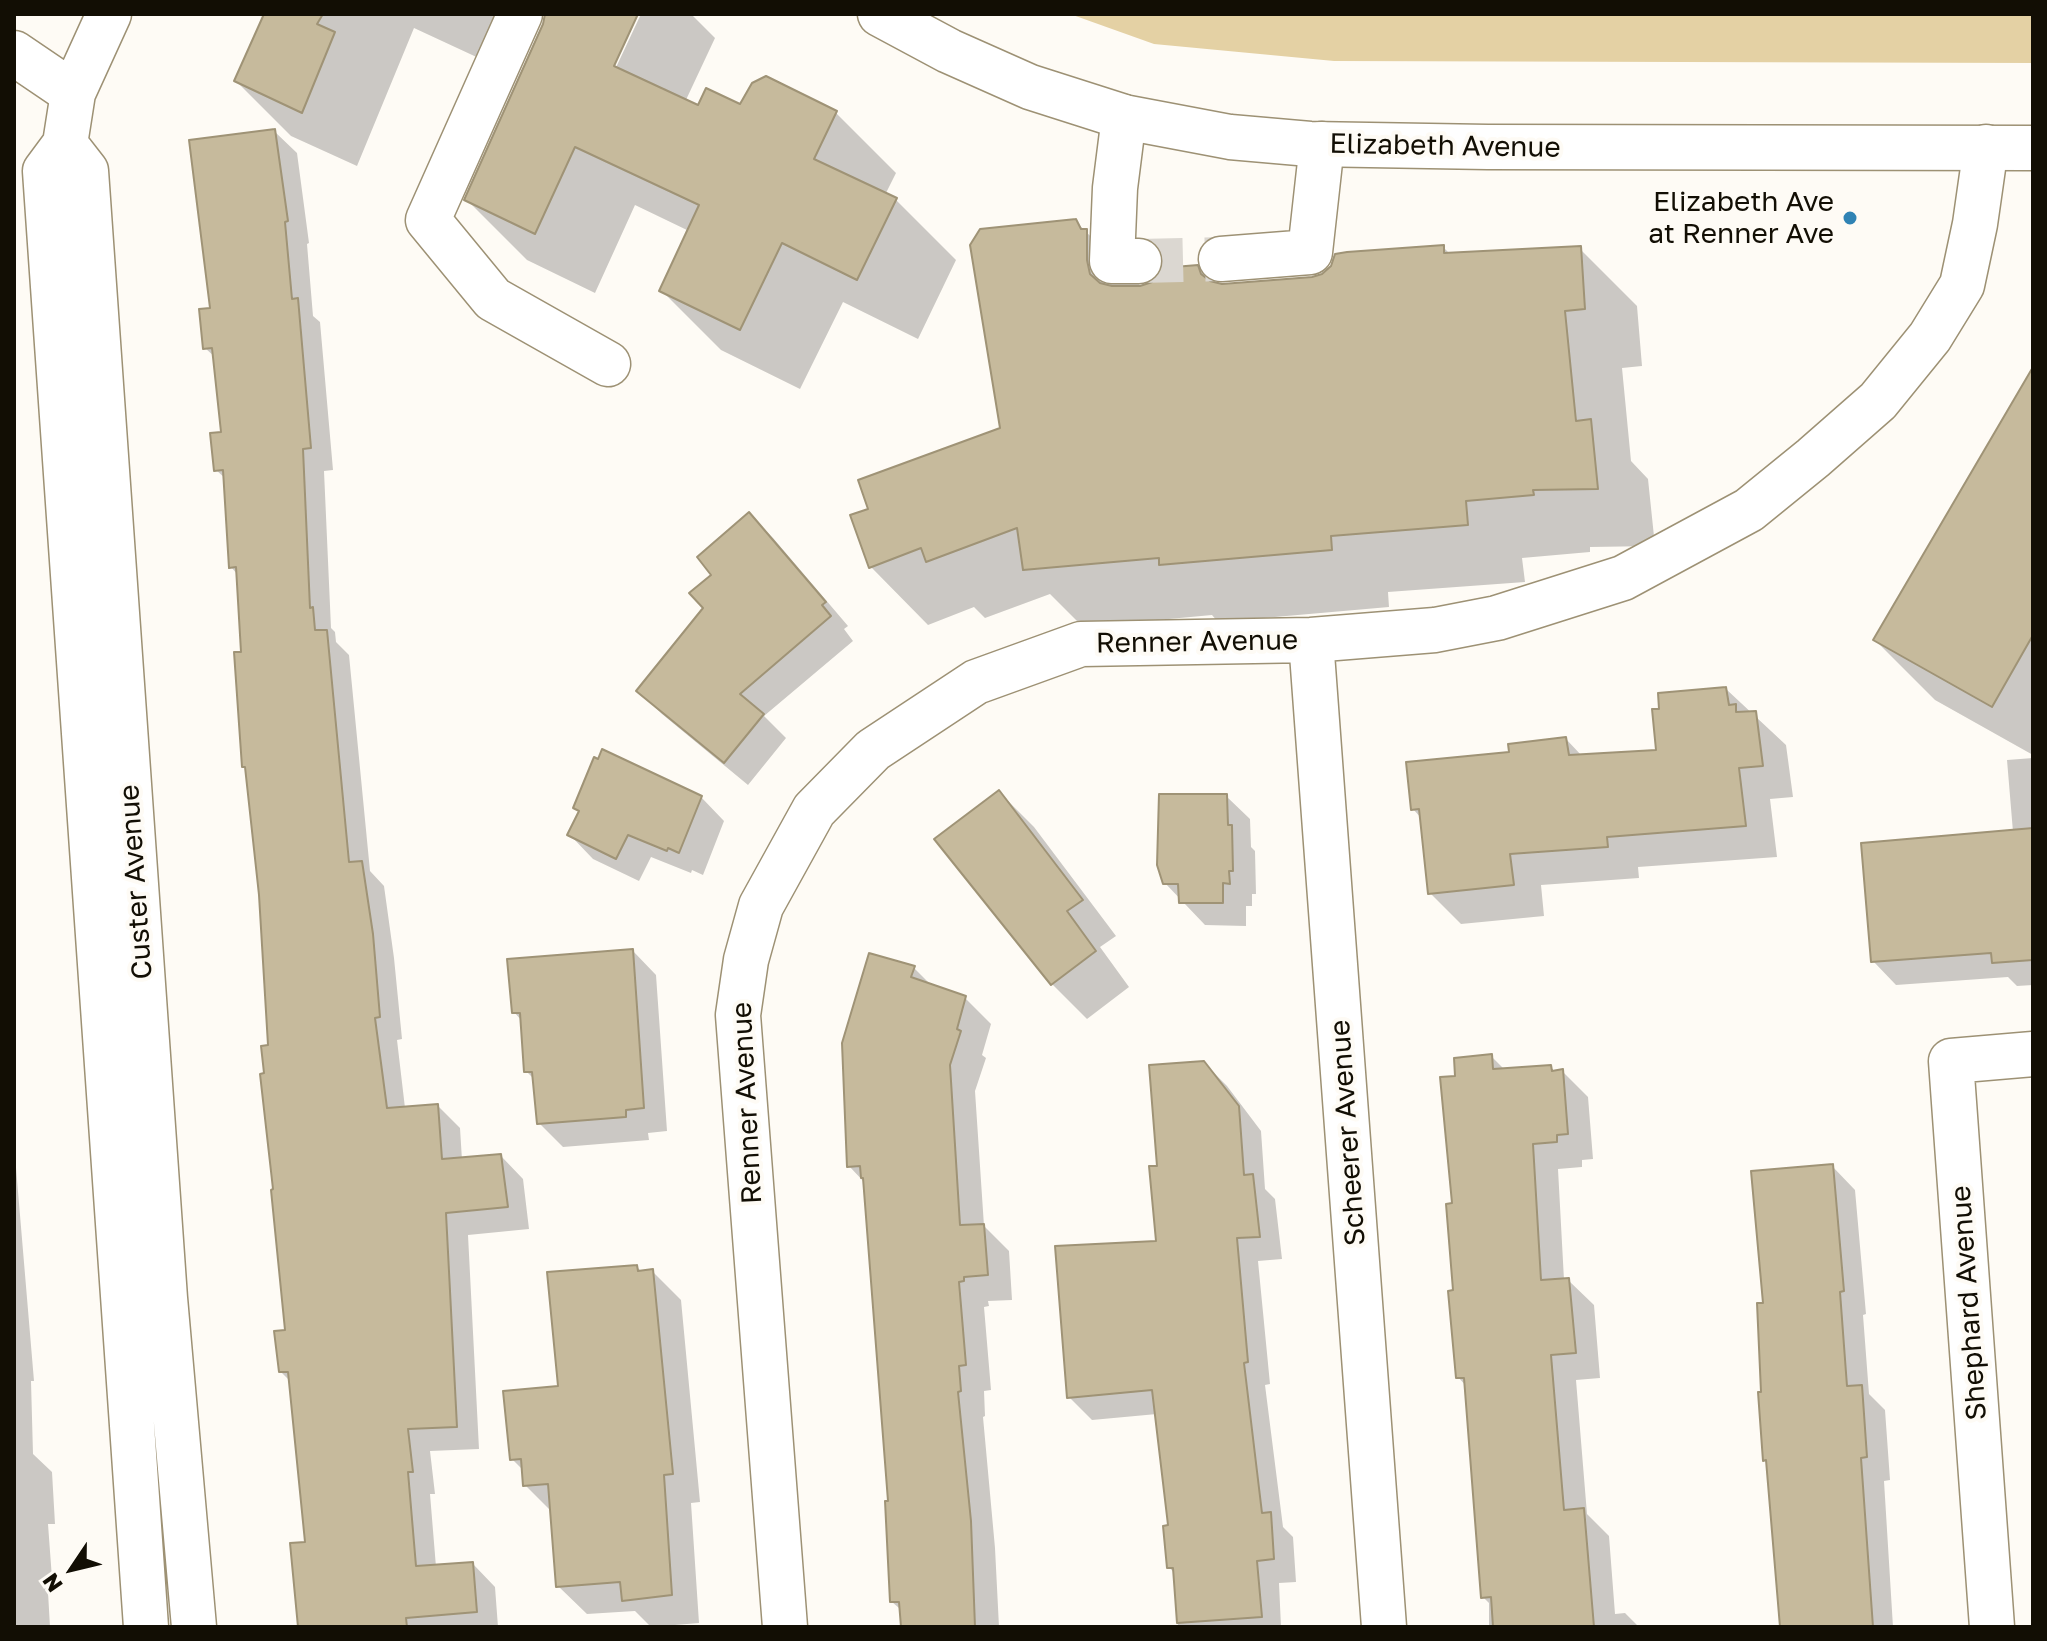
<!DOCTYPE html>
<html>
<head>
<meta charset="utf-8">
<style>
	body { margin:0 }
	#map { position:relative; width:2047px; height:1641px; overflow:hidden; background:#fefbf5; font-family:"Golos Text",sans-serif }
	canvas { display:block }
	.frame { position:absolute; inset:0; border:16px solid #120e04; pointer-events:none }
	.north { position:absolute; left:32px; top:1529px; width:80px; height:80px; -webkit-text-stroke:6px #fefbf5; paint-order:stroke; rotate:235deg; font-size:22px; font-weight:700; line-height:32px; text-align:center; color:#120e04 }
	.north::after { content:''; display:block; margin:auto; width:28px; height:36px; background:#120e04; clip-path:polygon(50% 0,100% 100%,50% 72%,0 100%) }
</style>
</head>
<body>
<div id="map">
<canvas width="2047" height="1641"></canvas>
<div class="frame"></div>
<div class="north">N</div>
</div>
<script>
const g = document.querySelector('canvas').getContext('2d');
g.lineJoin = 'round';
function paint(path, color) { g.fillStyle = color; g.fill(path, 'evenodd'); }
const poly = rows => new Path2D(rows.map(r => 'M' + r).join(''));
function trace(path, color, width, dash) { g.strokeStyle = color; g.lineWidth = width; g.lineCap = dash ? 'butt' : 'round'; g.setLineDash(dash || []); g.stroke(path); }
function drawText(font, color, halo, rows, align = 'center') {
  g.font = font + ' "Golos Text",sans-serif'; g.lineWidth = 8; g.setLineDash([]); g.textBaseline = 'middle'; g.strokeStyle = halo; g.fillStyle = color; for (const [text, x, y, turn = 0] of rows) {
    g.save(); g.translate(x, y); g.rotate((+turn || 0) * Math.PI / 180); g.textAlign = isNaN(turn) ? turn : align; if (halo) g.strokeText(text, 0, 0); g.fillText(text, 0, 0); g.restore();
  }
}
const green = poly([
	[1070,14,2033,14,2033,63,1334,61,1154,44]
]);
const shadow = poly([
	[266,14,522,14,498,67,414,28,357,166,291,136,236,81],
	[545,14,636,14,608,74,612,76,641,14,691,14,715,38,685,102,699,108,741,106,836,113,896,173,885,195,896,200,956,260,918,339,843,302,800,389,721,350,661,290,689,231,635,205,595,293,527,260,467,200,545,25],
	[274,131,297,153,309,243,307,244,313,316,320,322,333,470,324,471,331,628,335,632,336,642,349,655,370,871,384,886,394,958,402,1039,397,1040,405,1108,438,1106,460,1128,462,1160,501,1156,523,1179,529,1229,468,1235,479,1449,430,1451,435,1494,430,1494,436,1567,473,1564,495,1587,498,1627,313,1627,291,1382,281,1372,287,1332,266,1075,270,1047,261,895,248,770,244,766,244,654,238,575,231,567,226,479,216,470,223,433,216,358,205,348,213,310],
	[1075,221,1142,287,1197,267,1213,284,1222,286,1312,279,1443,247,1451,255,1580,249,1637,306,1642,366,1622,368,1631,461,1648,479,1655,546,1590,547,1590,552,1522,558,1525,582,1388,592,1389,607,1218,622,1212,615,1083,627,1050,594,985,618,974,607,928,625,871,567,871,510,1002,430],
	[2033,371,2033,755,1935,700,1875,640],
	[749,515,773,538,848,626,844,629,853,641,764,716,786,738,748,785,662,714,638,690,706,608,714,575],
	[1726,689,1786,745,1793,797,1770,799,1777,857,1638,867,1639,878,1541,885,1544,916,1461,924,1430,893,1422,819,1413,809,1511,754,1566,739,1582,756,1658,751],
	[2033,758,2033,985,2017,986,2008,977,1896,985,1873,961,2013,832,2007,760],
	[999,792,1034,827,1116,936,1100,947,1129,987,1087,1019,1052,984,937,840],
	[1226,796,1250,819,1251,847,1255,851,1256,894,1252,894,1252,906,1246,906,1246,926,1205,925,1164,882],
	[701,797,724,821,703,875,692,870,691,873,651,857,639,881,593,859,570,835,580,813,575,808],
	[633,951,656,975,667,1131,648,1133,649,1140,563,1147,539,1123,535,1080,526,1071,522,1021,514,1012],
	[914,968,933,987,965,998,991,1024,982,1055,986,1058,975,1091,984,1226,1009,1251,1012,1300,988,1301,989,1306,984,1307,991,1390,984,1391,985,1416,983,1417,995,1548,999,1627,901,1627,899,1608,892,1602,890,1503,865,1183,849,1166,844,1044],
	[1491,1056,1505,1070,1550,1067,1555,1072,1563,1072,1588,1097,1593,1159,1582,1160,1582,1167,1558,1169,1564,1280,1568,1280,1594,1305,1600,1378,1576,1380,1587,1514,1609,1536,1615,1614,1625,1613,1639,1627,1489,1627,1489,1603,1483,1597,1467,1387,1458,1377,1454,1205,1457,1078],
	[1204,1063,1227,1086,1261,1131,1265,1189,1275,1199,1282,1259,1258,1261,1270,1384,1265,1385,1283,1527,1293,1537,1296,1582,1279,1583,1281,1627,1178,1627,1175,1574,1169,1567,1170,1527,1157,1414,1092,1420,1069,1397,1158,1243,1159,1167],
	[14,1144,34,1381,31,1381,33,1454,52,1472,55,1524,48,1524,53,1592,48,1592,50,1627,14,1627],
	[1832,1166,1855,1190,1866,1314,1863,1315,1869,1394,1885,1410,1890,1480,1884,1481,1893,1627,1782,1627,1768,1463,1765,1460,1765,1305],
	[637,1267,643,1273,652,1271,681,1300,700,1502,691,1503,699,1623,651,1627,635,1611,587,1614,558,1586,553,1513,525,1485,524,1471,512,1459]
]);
const building = poly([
	[264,14,323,14,317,24,335,32,302,113,234,81,264,14],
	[545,14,638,14,614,66,698,105,706,88,740,104,752,83,766,76,837,111,814,159,897,198,857,280,782,243,740,330,659,291,699,205,575,147,535,234,464,200,543,24,545,14],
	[275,129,288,221,285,222,292,299,298,298,311,448,303,449,310,608,313,607,315,630,327,630,349,862,362,861,373,934,380,1017,375,1018,387,1108,438,1104,442,1159,501,1154,508,1207,446,1213,457,1427,408,1429,413,1472,408,1472,416,1566,473,1562,477,1612,406,1618,407,1627,298,1627,290,1543,305,1542,288,1372,279,1372,274,1331,285,1330,271,1190,273,1189,260,1074,264,1073,261,1046,268,1045,259,895,245,767,242,767,234,652,241,652,236,567,229,568,223,470,214,471,210,433,221,432,212,348,203,349,199,309,210,308,189,140,275,129],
	[1076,219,1081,229,1087,229,1087,260,1090,274,1100,283,1112,286,1140,286,1152,282,1162,268,1198,265,1201,274,1210,281,1222,284,1312,277,1322,274,1331,266,1335,254,1347,252,1444,245,1444,253,1581,246,1585,309,1565,311,1576,421,1591,419,1598,489,1533,490,1534,495,1466,501,1468,525,1331,536,1332,550,1159,565,1159,558,1023,570,1017,528,926,562,921,548,869,568,850,515,868,509,858,480,1000,428,970,245,980,229,1076,219],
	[2033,367,2033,635,1992,707,1873,640,2033,367],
	[749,512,826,602,822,605,831,616,740,694,764,714,724,763,636,691,703,608,689,593,711,575,697,557,749,512],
	[1726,687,1729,705,1736,704,1736,712,1756,711,1763,766,1739,768,1746,826,1607,837,1608,847,1510,854,1514,885,1428,894,1419,809,1411,810,1406,762,1509,752,1508,744,1566,737,1569,755,1656,750,1652,709,1659,709,1658,693,1726,687],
	[602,749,702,796,679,853,668,848,667,851,628,835,616,859,567,835,579,811,573,808,594,757,598,759,602,749],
	[999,790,1083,900,1067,911,1096,951,1051,985,934,839,999,790],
	[1159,794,1227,794,1228,825,1232,825,1233,871,1229,871,1230,884,1223,883,1223,903,1179,903,1178,884,1163,884,1157,865,1159,794],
	[2033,828,2033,960,1992,963,1991,953,1871,962,1861,843,2033,828],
	[633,949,644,1108,626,1110,626,1117,537,1124,532,1072,524,1072,520,1013,512,1013,507,959,633,949],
	[869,953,915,966,911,977,966,996,957,1029,961,1031,950,1065,960,1225,984,1224,988,1275,964,1277,964,1281,959,1282,966,1365,959,1366,961,1391,958,1392,971,1521,975,1627,901,1627,899,1602,890,1602,885,1501,888,1501,863,1178,861,1178,860,1166,847,1167,842,1043,869,953],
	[1492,1054,1493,1069,1551,1065,1552,1071,1563,1069,1568,1134,1557,1135,1557,1142,1533,1144,1541,1280,1569,1278,1576,1353,1551,1355,1564,1510,1584,1508,1594,1627,1493,1627,1491,1597,1481,1598,1464,1378,1456,1378,1448,1291,1453,1290,1446,1204,1452,1203,1440,1077,1455,1076,1454,1058,1492,1054],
	[1204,1061,1239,1106,1244,1175,1253,1174,1260,1237,1237,1238,1248,1362,1244,1363,1262,1513,1271,1512,1274,1559,1257,1561,1262,1617,1177,1623,1173,1568,1167,1568,1163,1526,1168,1525,1152,1390,1067,1398,1055,1246,1156,1241,1149,1166,1157,1166,1149,1065,1204,1061],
	[1833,1164,1844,1291,1840,1292,1847,1386,1862,1385,1867,1457,1861,1458,1873,1627,1780,1627,1766,1460,1763,1461,1758,1392,1761,1392,1757,1303,1763,1303,1751,1171,1833,1164],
	[637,1265,638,1271,653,1269,673,1474,664,1475,672,1595,622,1601,620,1582,556,1587,548,1484,523,1486,521,1459,510,1460,503,1391,558,1386,547,1272,637,1265]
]);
const minorTunnel = poly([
	[1139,261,1221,259]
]);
const minor = poly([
	[109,14,73,93,65,144,45,171,146,1627],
	[520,14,428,220,493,299,608,364],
	[14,53,73,93],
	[1124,117,1115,188,1112,261,1139,261],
	[65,144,86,171,165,1298,194,1627],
	[1221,259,1310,252,1322,144],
	[1311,640,1384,1627],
	[785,1627,738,1015,746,960,761,906,814,810,873,750,976,682,1081,644,1311,640,1435,630,1497,618,1623,578,1749,510,1813,458,1878,401,1930,337,1962,285,1975,224,1986,147],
	[1992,1627,1951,1061,2033,1054]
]);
const major = poly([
	[880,14,949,51,1030,87,1124,117,1230,137,1310,144,1488,147,2033,148]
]);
const markers = [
	[1850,218,8,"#3083b4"]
];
const streetNames = [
	["Elizabeth Avenue",1445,146,1],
	["Renner Avenue",1197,642,-1],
	["Custer Avenue",136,882,-94],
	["Renner Avenue",747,1103,-93],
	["Scheerer Avenue",1348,1133,-94],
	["Shephard Avenue",1969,1303,-94]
];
const poiNames = [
	["Elizabeth Ave",1834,202],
	["at Renner Ave",1834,234]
];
paint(green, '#e4d1a4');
paint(shadow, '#0003');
paint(building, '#c6ba9c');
trace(building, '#9f9376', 2);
trace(minorTunnel, '#dbd7d1', 44, [44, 22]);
trace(minor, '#9d9174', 47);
trace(major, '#9d9174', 47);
trace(minor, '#fff', 44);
trace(major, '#fff', 44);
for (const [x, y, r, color] of markers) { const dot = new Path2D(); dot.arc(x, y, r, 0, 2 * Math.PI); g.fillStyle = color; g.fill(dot); trace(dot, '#fefbf5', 3); }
drawText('28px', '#120e04', '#fefbf5', streetNames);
drawText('28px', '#120e04', '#fefbf5', poiNames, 'right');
</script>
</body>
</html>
